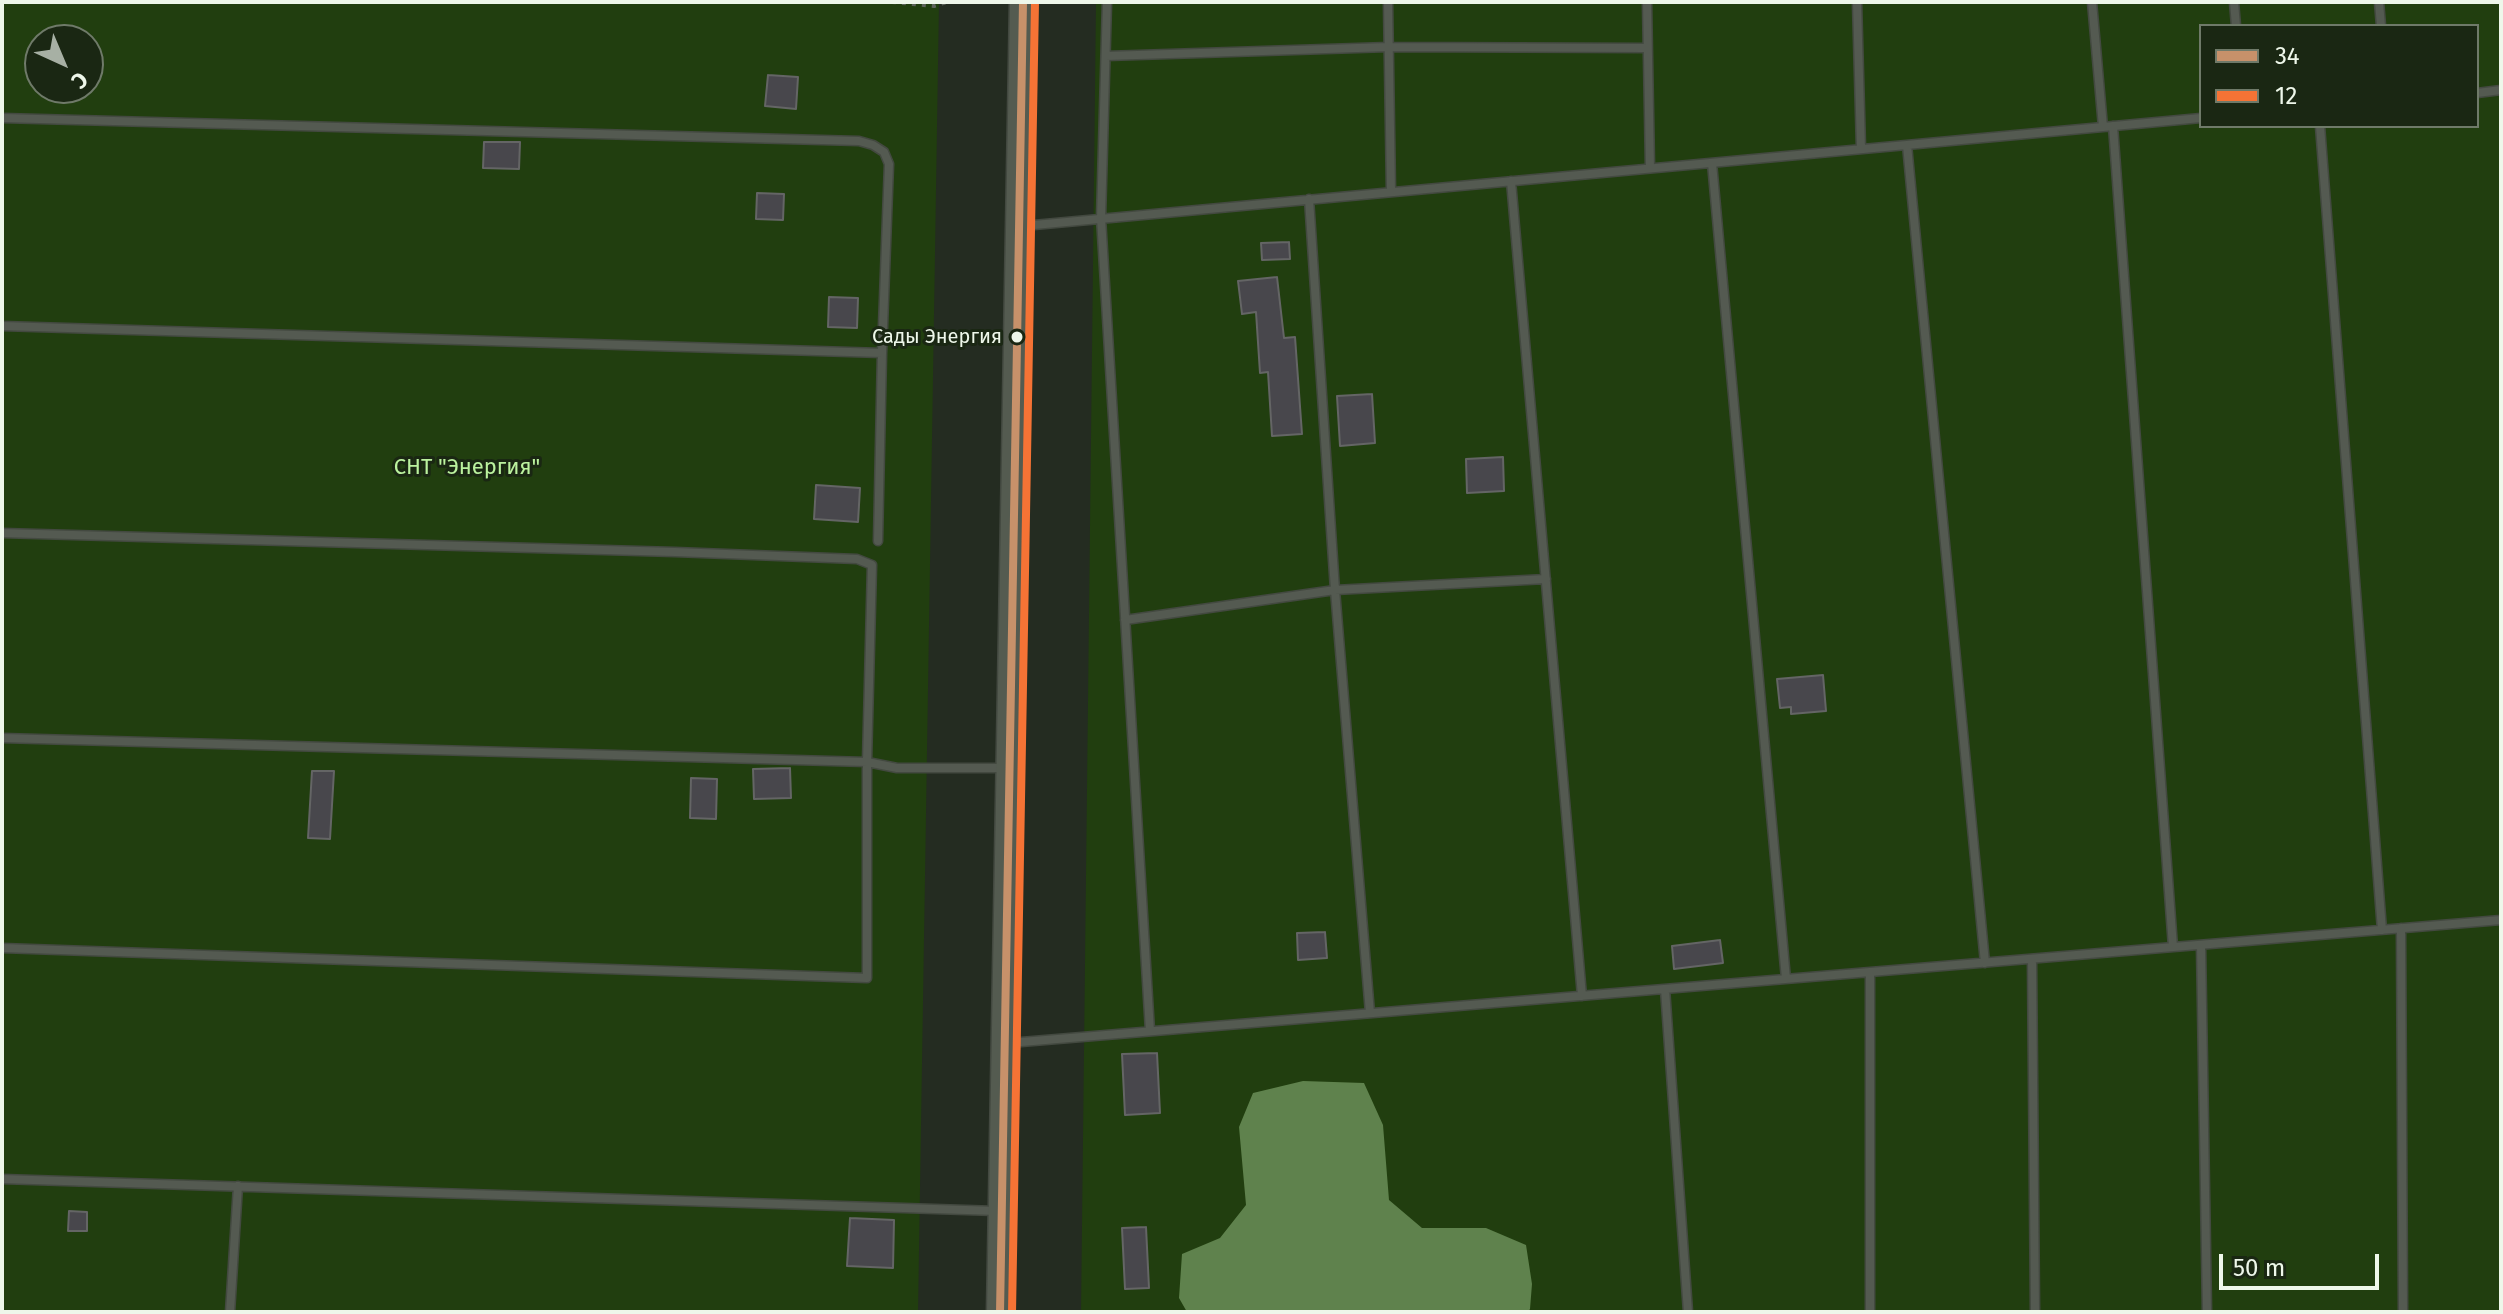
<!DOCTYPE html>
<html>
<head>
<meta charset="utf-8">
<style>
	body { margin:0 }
	#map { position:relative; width:2503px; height:1314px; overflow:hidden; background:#242c21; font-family:"Fira Sans",sans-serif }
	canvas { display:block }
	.frame { position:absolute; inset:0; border:4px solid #eef7ea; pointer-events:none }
	.legend { position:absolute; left:2199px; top:24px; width:280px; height:104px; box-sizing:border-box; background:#1a2713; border:2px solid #6f7a69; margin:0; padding:10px 14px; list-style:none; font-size:24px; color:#eef7ea }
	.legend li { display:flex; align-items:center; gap:16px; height:40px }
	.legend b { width:40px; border:2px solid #6f7a69 }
	.north { position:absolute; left:24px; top:24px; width:80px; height:80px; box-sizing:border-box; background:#1a2713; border:2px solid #6f7a69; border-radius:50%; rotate:136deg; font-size:22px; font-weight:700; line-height:32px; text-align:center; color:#eef7ea }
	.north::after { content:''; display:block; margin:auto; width:28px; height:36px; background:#a7b0a4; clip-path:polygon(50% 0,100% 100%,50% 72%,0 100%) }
	.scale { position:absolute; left:2219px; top:1254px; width:160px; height:36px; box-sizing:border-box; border:4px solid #eef7ea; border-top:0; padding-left:10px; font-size:24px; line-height:28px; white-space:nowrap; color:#eef7ea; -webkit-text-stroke:6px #1a2713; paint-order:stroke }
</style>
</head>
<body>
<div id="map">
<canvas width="2503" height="1314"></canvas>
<div class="frame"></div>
<ul class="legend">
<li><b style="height:10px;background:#c7916a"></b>34</li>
<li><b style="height:10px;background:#f57335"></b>12</li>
</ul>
<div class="north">С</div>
<div class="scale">50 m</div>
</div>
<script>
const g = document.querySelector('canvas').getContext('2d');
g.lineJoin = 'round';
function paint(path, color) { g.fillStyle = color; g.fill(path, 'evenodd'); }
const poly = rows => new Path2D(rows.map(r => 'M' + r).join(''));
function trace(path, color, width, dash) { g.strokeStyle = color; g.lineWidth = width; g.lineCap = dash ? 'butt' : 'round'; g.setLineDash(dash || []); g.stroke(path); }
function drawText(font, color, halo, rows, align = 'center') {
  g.font = font + ' "Fira Sans",sans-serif'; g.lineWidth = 6; g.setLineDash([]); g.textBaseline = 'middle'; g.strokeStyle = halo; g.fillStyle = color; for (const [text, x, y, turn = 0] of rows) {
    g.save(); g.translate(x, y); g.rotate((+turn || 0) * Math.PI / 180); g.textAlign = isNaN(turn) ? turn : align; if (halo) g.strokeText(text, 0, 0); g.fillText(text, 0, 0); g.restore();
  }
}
const green = poly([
	[2,2,939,2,918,1312,2,1312],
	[40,40,88,40,88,88,40,88],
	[1096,2,2501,2,2501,1312,1081,1312],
	[2201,26,2477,26,2477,126,2201,126]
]);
const water = poly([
	[1303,1081,1364,1083,1383,1125,1389,1200,1422,1228,1486,1228,1526,1245,1532,1284,1530,1309,1528,1312,1187,1312,1179,1298,1182,1254,1220,1238,1246,1205,1239,1127,1253,1093]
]);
const building = poly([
	[768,75,798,77,796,109,765,106,768,75],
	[484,142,520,142,519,169,483,168,484,142],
	[757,193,784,194,783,220,756,219,757,193],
	[1289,242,1290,259,1262,260,1261,243,1289,242],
	[1277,277,1284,338,1295,337,1302,434,1272,436,1268,372,1260,373,1256,312,1242,314,1238,281,1277,277],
	[829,297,858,298,857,328,828,327,829,297],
	[1372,394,1375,443,1340,446,1337,396,1372,394],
	[1503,457,1504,491,1467,493,1466,459,1503,457],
	[816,485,860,488,858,522,814,519,816,485],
	[1823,675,1826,711,1791,714,1791,707,1780,708,1777,679,1823,675],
	[790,768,791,798,754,799,753,769,790,768],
	[312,771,334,771,330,839,308,838,312,771],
	[691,778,717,779,716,819,690,818,691,778],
	[1325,932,1327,958,1298,960,1297,933,1325,932],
	[1720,940,1723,963,1674,969,1672,946,1720,940],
	[1157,1053,1160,1113,1125,1115,1122,1054,1157,1053],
	[69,1211,87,1212,87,1231,68,1231,69,1211],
	[850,1218,894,1220,893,1268,847,1266,850,1218],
	[1146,1227,1149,1288,1125,1289,1122,1228,1146,1227]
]);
const path = poly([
	[892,2,934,6,947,2]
]);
const service = poly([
	[1107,2,1101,218,1150,1031],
	[1388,2,1391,192],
	[1647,2,1650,168],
	[1857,2,1861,149],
	[2092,2,2103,127],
	[2234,2,2236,26],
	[2379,2,2381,26],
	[1106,56,1389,47,1647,48],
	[2477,93,2501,90],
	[2,118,859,141,873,145,884,152,889,164,882,353,878,541],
	[2113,126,2173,947],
	[2320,126,2382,930],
	[1907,145,1985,963],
	[1712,163,1786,979],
	[1511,181,1582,996],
	[1309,199,1335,590,1370,1013],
	[1023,226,2201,118],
	[2,326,882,353],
	[2,533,675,552,857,559,872,565,867,762,867,978,2,948],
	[1125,620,1335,590,1546,579],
	[2,738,867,762,897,768,1004,768],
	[2401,928,2403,1312],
	[2201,945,2207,1312],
	[2032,959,2035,1312],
	[1665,989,1688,1312],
	[1009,1043,2501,920],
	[2,1179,997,1211],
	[230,1312,238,1186],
	[1870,1312,1870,972]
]);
const primary = poly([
	[1000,1312,1023,2]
]);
const bus1 = poly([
	[1000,1312,1023,2]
]);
const bus2 = poly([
	[1012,1312,1035,2]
]);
const markers = [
	[1017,337,7,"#eef7ea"]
];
const busNames = [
	["Сады Энергия",1002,337]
];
const parkNames = [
	["СНТ \"Энергия\"",467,468]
];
paint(green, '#213e0f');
paint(water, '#5f824d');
paint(building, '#48474c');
trace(building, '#646565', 2);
trace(service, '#434940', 11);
trace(primary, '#434940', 29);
trace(path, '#5c625a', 4, [4, 6]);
trace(service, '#545a51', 8);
trace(primary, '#545b50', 26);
trace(bus1, '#c7916a', 8);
trace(bus2, '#f57335', 8);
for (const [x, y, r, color] of markers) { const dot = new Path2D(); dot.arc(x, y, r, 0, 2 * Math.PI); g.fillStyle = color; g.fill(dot); trace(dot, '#1a2713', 3); }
drawText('20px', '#eef7ea', '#1a2713', busNames, 'right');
drawText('22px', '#bbf29e', '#1a2713', parkNames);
</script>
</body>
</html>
